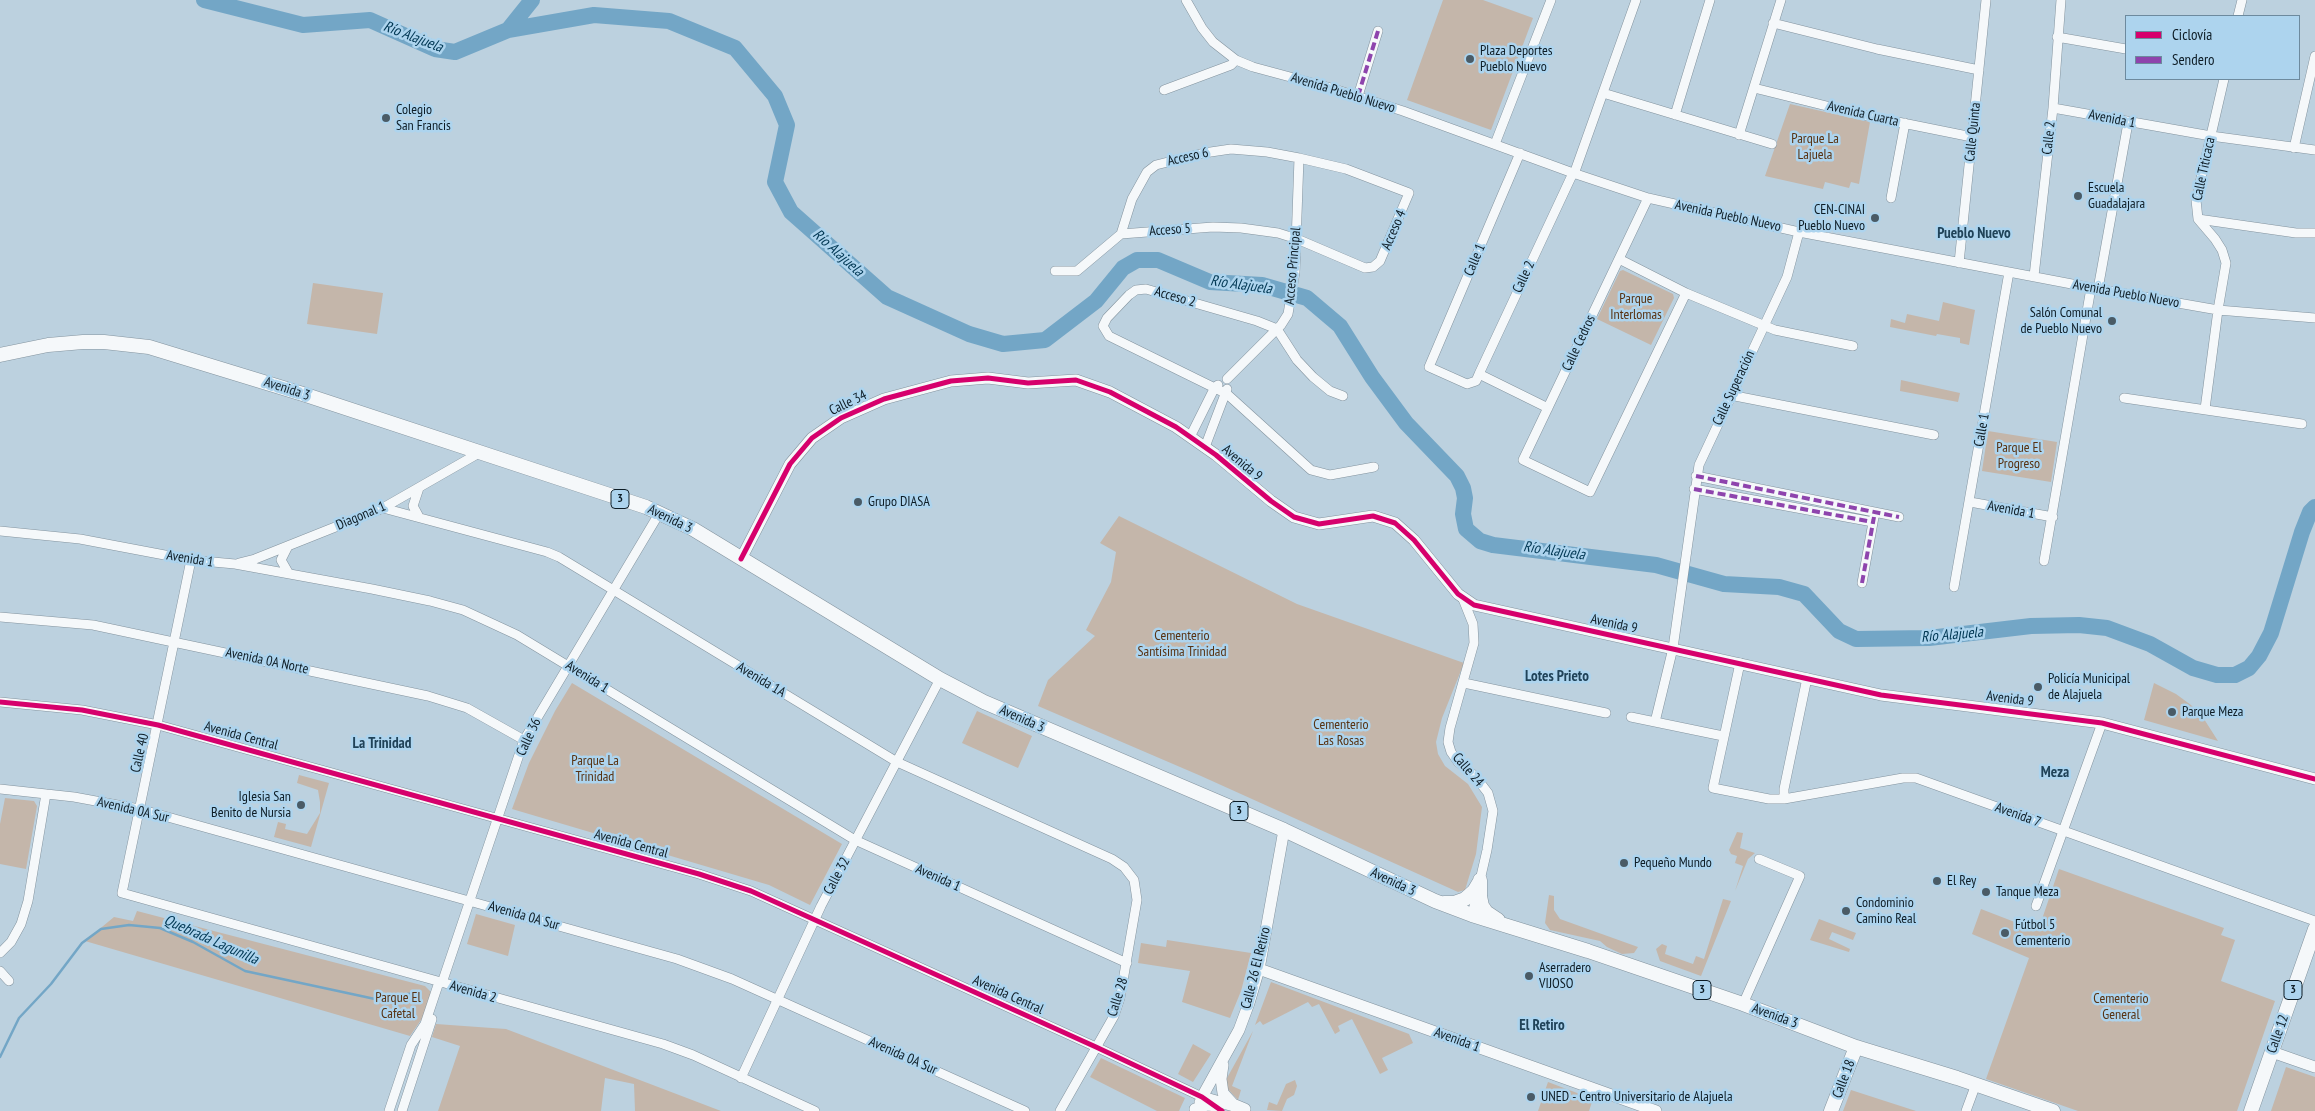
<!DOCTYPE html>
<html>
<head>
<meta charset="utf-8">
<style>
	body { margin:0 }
	#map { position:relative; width:2315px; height:1111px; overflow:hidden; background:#bcd1df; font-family:"PT Sans Narrow",sans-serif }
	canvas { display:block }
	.legend { position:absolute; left:2125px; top:15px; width:175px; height:65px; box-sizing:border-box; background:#add4ee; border:1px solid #6d8a9e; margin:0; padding:6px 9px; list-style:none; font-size:15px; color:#0d1c25 }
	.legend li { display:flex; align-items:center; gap:10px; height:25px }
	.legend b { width:25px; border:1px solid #6d8a9e }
</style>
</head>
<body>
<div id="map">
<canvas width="2315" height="1111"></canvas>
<ul class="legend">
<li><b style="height:6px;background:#d6006c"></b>Ciclovía</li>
<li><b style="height:6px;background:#8e44ad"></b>Sendero</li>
</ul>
</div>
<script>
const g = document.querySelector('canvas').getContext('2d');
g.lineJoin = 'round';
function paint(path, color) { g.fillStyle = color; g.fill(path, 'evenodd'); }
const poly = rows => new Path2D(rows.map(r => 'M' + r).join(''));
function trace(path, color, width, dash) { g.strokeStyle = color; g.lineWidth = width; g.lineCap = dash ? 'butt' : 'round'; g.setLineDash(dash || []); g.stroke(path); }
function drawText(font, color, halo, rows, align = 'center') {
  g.font = font + ' "PT Sans Narrow",sans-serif'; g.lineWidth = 5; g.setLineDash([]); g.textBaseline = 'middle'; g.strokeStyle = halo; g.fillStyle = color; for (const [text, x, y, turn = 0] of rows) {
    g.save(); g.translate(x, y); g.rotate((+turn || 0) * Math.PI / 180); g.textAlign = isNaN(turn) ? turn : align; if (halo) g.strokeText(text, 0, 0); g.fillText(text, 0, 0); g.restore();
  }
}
const green = poly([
	[1443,0,1483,0,1533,18,1491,130,1407,100],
	[1790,104,1870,122,1859,184,1851,182,1849,188,1825,182,1823,189,1765,176],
	[1623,270,1673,294,1674,298,1651,345,1597,319,1620,271],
	[313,283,383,293,377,334,307,324],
	[1943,302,1975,310,1969,345,1960,343,1960,338,1937,334,1936,336,1890,327,1891,319,1905,323,1907,314,1939,321],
	[1901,380,1960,393,1958,402,1900,391],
	[1988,431,2057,442,2051,482,1982,471],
	[1119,516,1297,604,1464,663,1442,718,1436,742,1438,754,1445,766,1468,784,1482,807,1476,854,1465,890,1458,892,1201,776,1038,706,1048,680,1095,636,1086,630,1111,582,1116,552,1100,543],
	[572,683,842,844,810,905,769,885,512,809,529,763,555,711],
	[2154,683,2176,694,2191,705,2204,719,2218,741,2144,720],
	[977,711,1032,736,1018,768,962,743],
	[299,775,329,783,311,847,274,837,278,822,286,824,285,829,307,834,320,813,320,802,318,790,297,783],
	[5,798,34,801,37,806,26,869,0,864,0,824],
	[1737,832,1743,833,1740,848,1755,853,1748,859,1735,891,1743,866,1735,863,1737,856,1731,854,1729,850],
	[2059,869,2224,928,2221,935,2235,940,2221,981,2275,1001,2237,1111,2078,1111,1986,1079,2029,958,1972,934,1981,909,2038,931],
	[1549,895,1554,896,1554,910,1560,919,1638,947,1634,953,1622,954,1607,947,1600,941,1550,930,1545,923],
	[1723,899,1731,901,1701,976,1660,961,1656,949,1662,944,1667,946,1665,954,1693,964,1696,956,1704,959],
	[137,911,425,986,431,992,423,1017,410,1036,85,941,114,917,133,921],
	[476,914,515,925,508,956,467,944],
	[1819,919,1856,933,1853,940,1832,932,1829,939,1850,949,1849,952,1810,940],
	[1167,940,1251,953,1241,991,1230,1018,1182,1002,1190,971,1138,963,1141,943,1166,947],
	[1271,982,1409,1034,1413,1043,1382,1058,1388,1070,1380,1074,1352,1019,1338,1026,1340,1031,1335,1034,1319,1004,1312,1007,1308,1002,1263,1025,1260,1021,1255,1025],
	[436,1024,506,1029,721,1111,635,1111,634,1084,605,1078,601,1111,438,1111,460,1046,432,1037],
	[1253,1031,1232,1086,1241,1090,1238,1100,1227,1088,1227,1078],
	[1193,1044,1211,1054,1193,1082,1178,1074],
	[1101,1058,1185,1098,1179,1111,1157,1111,1090,1077],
	[2286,1067,2315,1077,2315,1111,2271,1111],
	[1295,1080,1297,1086,1294,1095,1287,1099,1282,1111,1267,1110,1269,1102,1277,1105,1286,1084],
	[1548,1082,1593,1099,1589,1111,1538,1111],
	[1851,1090,1916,1111,1843,1111]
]);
const stream = poly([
	[0,1057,19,1018,51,984,82,943,101,929,129,925,160,928,193,942,245,971,375,999,415,993]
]);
const river = poly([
	[204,0,303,25,370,20,435,49,455,52,508,30,594,15,669,21,735,48,775,96,787,125,775,182,791,212,887,297,969,334,1003,344,1045,340,1096,301,1123,268,1137,260,1158,260,1210,282,1262,285,1307,298,1340,326,1372,377,1406,423,1457,476,1463,488,1465,498,1463,514,1466,529,1480,541,1493,545,1656,565,1724,584,1779,587,1804,594,1839,631,1856,639,1929,638,2031,626,2079,625,2107,628,2150,644,2193,668,2217,675,2235,675,2249,668,2259,656,2271,633,2302,532,2310,512,2315,507],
	[508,30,532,0]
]);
const minor = poly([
	[1186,0,1202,28,1213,42,1236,60,1253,67,1331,88,1403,111,1573,173,1648,198,1799,232,2098,289,2218,310,2315,318],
	[2238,16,2242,0],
	[1773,23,1877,49,1979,70],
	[2057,37,2126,49],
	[1754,88,1863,115,1972,137],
	[1164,90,1231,65,1236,60],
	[1603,93,1772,144],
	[1358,96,1378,31],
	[2053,108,2211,136,2315,150],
	[1675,115,1710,0],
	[1739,135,1781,0],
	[1495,144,1551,0],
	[2294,148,2315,56],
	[1520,153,1429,367,1467,384,1476,381,1479,374,1573,173],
	[1574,174,1636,0],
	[1648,198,1523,460,1590,492,1686,293],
	[1891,198,1905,123],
	[2198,219,2296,233,2315,233],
	[1619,259,1686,293,1775,330,1853,346],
	[1959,263,1986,0],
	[1055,271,1077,271,1121,234,1213,227,1241,228,1278,233,1297,239,1365,268,1373,267,1380,261,1409,193,1346,169,1299,158,1267,152,1231,149,1204,153,1156,165,1147,172,1132,199,1121,234],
	[2034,276,2053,108,2061,0],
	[2098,289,2128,123],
	[1479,374,1548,408],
	[1227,379,1281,325,1288,314,1295,272,1299,158],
	[1730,395,1934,435],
	[1343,396,1330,391,1313,377,1297,360,1277,329,1257,321,1146,289,1136,290,1129,295,1107,318,1103,326,1109,336,1227,394,1311,470,1330,475,1374,467],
	[2124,398,2302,424],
	[2205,409,2218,310,2226,263,2222,250,2215,239,2198,219,2196,200,2224,79],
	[1190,437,1215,387,1218,385],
	[1205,447,1227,389],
	[1696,476,1899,517],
	[1694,489,1873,522],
	[1970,502,2053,517],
	[383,508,547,552,559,557,897,762,1112,859,1124,867,1134,880,1137,900,1120,998,1114,1016,1060,1111],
	[419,517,413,506,419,488],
	[0,531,80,539,191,560,235,564,372,589,430,601,463,610,517,635,855,840,1127,963],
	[288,546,281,560,289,574],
	[191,560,122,893,663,1044,693,1055,815,1111],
	[2044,561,2091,288],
	[239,563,255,559,383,508,479,453],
	[1862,583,1874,517],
	[1954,587,2009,272],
	[1463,599,1473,624,1474,643,1450,728,1448,742,1451,752,1458,762,1475,776,1488,793,1493,811,1487,850,1472,915],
	[0,617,93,625,428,696,467,708,524,740],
	[1740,663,1713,788,1769,799,1784,799,1903,778,1916,778,2315,921],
	[1464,683,1606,713],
	[0,702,82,710,158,725,699,874,751,891,1096,1047,1202,1097,1199,1102],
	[1631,717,1723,736],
	[1655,722,1673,648,1699,465,1787,277,1799,232],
	[0,789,74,797,139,809,677,959,732,979,1025,1111],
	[1784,799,1784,789,1807,678],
	[2036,906,2102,723],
	[0,953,11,942,21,924,28,901,46,794],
	[0,971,9,981],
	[442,983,524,740,660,512],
	[1743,1004,1800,876,1759,859],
	[741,1078,821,906,940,679],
	[389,1111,411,1045,425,1024,439,982],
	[402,1111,432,1019],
	[1966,1111,1976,1084]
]);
const tertiary = poly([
	[741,559,790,464,812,438,841,418,884,399,951,381,988,378,1028,383,1076,380,1110,392,1176,427,1216,455,1271,501,1294,517,1319,524,1373,516,1395,523,1414,540,1458,594,1474,605,1881,695,2102,723,2315,779],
	[1259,969,1656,1111],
	[2272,1052,2315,1067],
	[1223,1065,1221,1079,1223,1093,1233,1104,1245,1109],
	[1202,1097,1239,1030,1249,1003,1259,969,1284,830],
	[1202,1097,1234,1106],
	[1195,1109,1207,1105,1217,1106]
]);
const primary = poly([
	[0,355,48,345,83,342,104,342,149,347,306,395,646,507,693,529,940,679,984,702,1284,830,1435,901,1472,915,1588,951,1743,1004,1856,1047,1957,1078,2053,1111],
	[1480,880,1480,896,1482,906,1486,912,1498,920],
	[1444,903,1454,903,1465,899,1474,891,1480,881],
	[1831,1111,1856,1047],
	[2251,1111,2315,929]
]);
const quiet = poly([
	[1358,96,1378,31],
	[1696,476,1899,517],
	[1694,489,1873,522],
	[1862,583,1874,517]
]);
const cycleway = poly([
	[741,559,790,464,812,438,841,418,884,399,951,381,988,378,1028,383,1076,380,1110,392,1176,427,1216,455,1271,501,1294,517,1319,524,1373,516,1395,523,1414,540,1458,594,1474,605,1881,695,2102,723,2315,779],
	[0,702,82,710,158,725,699,874,751,891,1096,1047,1202,1097,1222,1111]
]);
const markers = [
	[1470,59,5,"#4a5b66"],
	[386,118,5,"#4a5b66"],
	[2078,196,5,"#4a5b66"],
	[1875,218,5,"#4a5b66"],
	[2112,321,5,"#4a5b66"],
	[858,502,5,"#4a5b66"],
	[2038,687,5,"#4a5b66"],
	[2172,712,5,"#4a5b66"],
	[301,805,5,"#4a5b66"],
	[1624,863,5,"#4a5b66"],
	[1937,881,5,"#4a5b66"],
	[1986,892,5,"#4a5b66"],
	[1846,911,5,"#4a5b66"],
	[2005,933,5,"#4a5b66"],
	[1529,976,5,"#4a5b66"],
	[1531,1097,5,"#4a5b66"]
];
const shields = [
	[620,499,18],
	[1239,811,18],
	[1702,990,18],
	[2293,990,18]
];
const shieldNames = [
	["3",620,499],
	["3",1239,811],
	["3",1702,990],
	["3",2293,990]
];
const poiNames = [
	["Plaza Deportes",1480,51],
	["Pueblo Nuevo",1480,67],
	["Colegio",396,110],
	["San Francis",396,126],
	["Escuela",2088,188],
	["Guadalajara",2088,204],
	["CEN-CINAI",1865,210,"right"],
	["Pueblo Nuevo",1865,226,"right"],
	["Salón Comunal",2102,313,"right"],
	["de Pueblo Nuevo",2102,329,"right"],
	["Grupo DIASA",868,502],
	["Policía Municipal",2048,679],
	["de Alajuela",2048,695],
	["Parque Meza",2182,712],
	["Iglesia San",291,797,"right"],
	["Benito de Nursia",291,813,"right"],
	["Pequeño Mundo",1634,863],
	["El Rey",1947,881],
	["Tanque Meza",1996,892],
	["Condominio",1856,903],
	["Camino Real",1856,919],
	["Fútbol 5",2015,925],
	["Cementerio",2015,941],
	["Aserradero",1539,968],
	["VIJOSO",1539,984],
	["UNED - Centro Universitario de Alajuela",1541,1097]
];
const streetNames = [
	["Avenida Pueblo Nuevo",1343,93,17],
	["Avenida Cuarta",1863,114,13],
	["Avenida 1",2112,119,11],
	["Calle Quinta",1973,132,-84],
	["Calle 2",2049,138,-84],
	["Acceso 6",1188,157,-13],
	["Calle Titicaca",2204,169,-78],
	["Avenida Pueblo Nuevo",1728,216,12],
	["Acceso 5",1170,230,-4],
	["Acceso 4",1394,230,-67],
	["Calle 1",1475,260,-67],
	["Acceso Principal",1293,266,-85],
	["Calle 2",1524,277,-65],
	["Avenida Pueblo Nuevo",2126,294,10],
	["Acceso 2",1175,297,16],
	["Calle Cedros",1579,343,-65],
	["Calle Superación",1734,388,-65],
	["Avenida 3",287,389,18],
	["Calle 34",848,403,-26],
	["Calle 1",1982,430,-80],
	["Avenida 9",1242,463,40],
	["Avenida 1",2011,510,10],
	["Diagonal 1",361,516,-23],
	["Avenida 3",670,519,26],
	["Avenida 1",190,559,9],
	["Avenida 9",1614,624,12],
	["Avenida 0A Norte",267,661,12],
	["Avenida 1",587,677,32],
	["Avenida 1A",761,680,31],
	["Avenida 9",2010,699,7],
	["Avenida 3",1022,719,24],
	["Avenida Central",241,736,15],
	["Calle 36",529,737,-65],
	["Calle 40",140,753,-77],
	["Calle 24",1468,770,49],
	["Avenida 0A Sur",133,810,13],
	["Avenida 7",2018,815,20],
	["Avenida Central",631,844,15],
	["Calle 32",837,876,-62],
	["Avenida 1",938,878,24],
	["Avenida 3",1393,882,25],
	["Avenida 0A Sur",524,916,16],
	["Calle 26 El Retiro",1256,968,-76],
	["Avenida 2",473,992,16],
	["Avenida Central",1008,995,24],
	["Calle 28",1118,997,-73],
	["Avenida 3",1775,1016,20],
	["Calle 12",2278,1034,-71],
	["Avenida 1",1457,1040,20],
	["Avenida 0A Sur",903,1056,24],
	["Calle 18",1844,1079,-69]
];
const parkNames = [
	["Parque La",1815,139],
	["Lajuela",1815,155],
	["Parque",1636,299],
	["Interlomas",1636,315],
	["Parque El",2019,448],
	["Progreso",2019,464],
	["Cementerio",1182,636],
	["Santísima Trinidad",1182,652],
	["Cementerio",1341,725],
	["Las Rosas",1341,741],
	["Parque La",595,761],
	["Trinidad",595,777],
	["Parque El",398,998],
	["Cafetal",398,1014],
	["Cementerio",2121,999],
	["General",2121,1015]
];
const waterNames = [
	["Río Alajuela",413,37,21],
	["Río Alajuela",838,253,42],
	["Río Alajuela",1241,285,8],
	["Río Alajuela",1554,551,8],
	["Río Alajuela",1952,635,-5],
	["Quebrada Lagunilla",211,940,24]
];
const neighbourhoodNames = [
	["Pueblo Nuevo",1974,234],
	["Lotes Prieto",1557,677],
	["La Trinidad",382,744],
	["Meza",2055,773],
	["El Retiro",1542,1026]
];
paint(green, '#c4b6aa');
trace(stream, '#73a6c6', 2.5);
trace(river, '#73a6c6', 16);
trace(minor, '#83939e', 10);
trace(tertiary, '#83939e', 12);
trace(primary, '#83939e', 15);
trace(minor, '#f5f8fa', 9);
trace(tertiary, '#f5f8fa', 11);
trace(primary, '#f5f8fa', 14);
trace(quiet, '#8e44ad', 4, [8, 4]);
trace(cycleway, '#d6006c', 5);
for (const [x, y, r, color] of markers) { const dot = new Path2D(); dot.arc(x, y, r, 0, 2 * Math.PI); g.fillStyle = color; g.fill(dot); trace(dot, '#add4ee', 2); }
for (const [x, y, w] of shields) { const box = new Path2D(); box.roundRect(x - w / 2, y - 9.5, w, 19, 4); g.fillStyle = '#add4ee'; g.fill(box); trace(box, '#0d1c25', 1); }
drawText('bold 12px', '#0d1c25', null, shieldNames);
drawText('14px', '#0d1c25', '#add4ee', poiNames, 'left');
drawText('14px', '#0d1c25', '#add4ee', streetNames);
drawText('14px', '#583211', '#add4ee', parkNames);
drawText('italic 15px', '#003753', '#add4ee', waterNames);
drawText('bold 15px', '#204359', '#add4ee', neighbourhoodNames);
</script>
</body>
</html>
